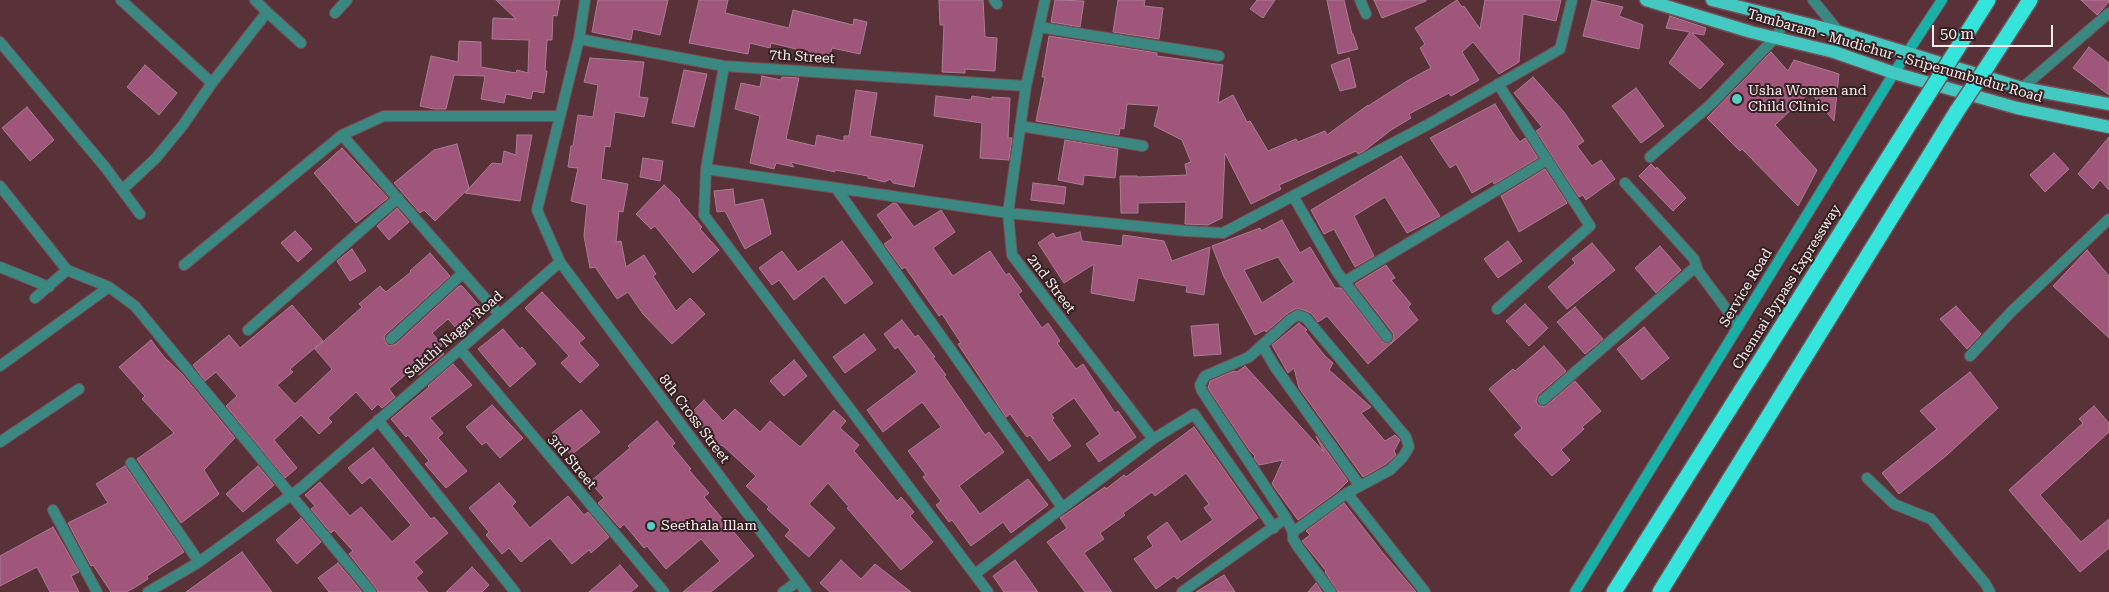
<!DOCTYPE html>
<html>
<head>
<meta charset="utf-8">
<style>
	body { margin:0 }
	#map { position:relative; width:2109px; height:592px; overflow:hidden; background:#593138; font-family:"Roboto Serif",serif }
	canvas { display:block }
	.scale { position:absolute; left:1932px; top:25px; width:121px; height:22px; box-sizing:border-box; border:2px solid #fdedef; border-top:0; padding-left:6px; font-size:15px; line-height:18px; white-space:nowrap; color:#fdedef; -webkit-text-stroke:4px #322022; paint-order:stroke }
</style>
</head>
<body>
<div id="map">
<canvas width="2109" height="592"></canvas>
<div class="scale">50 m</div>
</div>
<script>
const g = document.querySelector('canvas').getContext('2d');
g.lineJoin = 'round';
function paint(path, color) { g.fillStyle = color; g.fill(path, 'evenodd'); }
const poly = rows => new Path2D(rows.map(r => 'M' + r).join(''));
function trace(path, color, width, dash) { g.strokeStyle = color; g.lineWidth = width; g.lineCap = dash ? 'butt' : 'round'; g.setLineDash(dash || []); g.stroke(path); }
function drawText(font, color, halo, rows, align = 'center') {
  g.font = font + ' "Roboto Serif",serif'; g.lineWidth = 4; g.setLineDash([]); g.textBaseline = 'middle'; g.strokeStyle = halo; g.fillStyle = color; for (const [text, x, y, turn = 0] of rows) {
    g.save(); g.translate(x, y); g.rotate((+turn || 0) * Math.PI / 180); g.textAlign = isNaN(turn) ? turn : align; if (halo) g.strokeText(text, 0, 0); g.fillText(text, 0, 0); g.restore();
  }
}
const building = poly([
	[496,0,560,0,557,16,553,15,552,40,547,40,545,71,547,71,544,93,533,91,531,99,506,94,504,103,481,99,485,76,454,75,446,109,434,109,420,106,431,56,458,62,459,41,481,42,481,67,516,73,517,70,528,73,529,40,492,39,493,18,516,19,496,0],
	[598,0,668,0,660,35,633,29,631,40,592,32,598,0],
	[699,0,728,0,725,13,789,28,793,10,853,25,854,19,867,22,860,54,832,48,828,62,795,53,796,49,771,43,770,48,750,43,748,54,689,43,699,0],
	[939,0,983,0,985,37,997,38,995,71,965,69,965,73,942,72,944,25,940,25,939,0],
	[1055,0,1084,1,1080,27,1051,22,1055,0],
	[1118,0,1145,0,1144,6,1163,8,1159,39,1113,32,1118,0],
	[1257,0,1275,0,1263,18,1250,9,1257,0],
	[1327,0,1344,0,1352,34,1353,34,1358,49,1338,54,1327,0],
	[1374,0,1426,0,1426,1,1382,18,1374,0],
	[1457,0,1462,7,1464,6,1480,29,1485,0,1561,0,1556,21,1523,14,1519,62,1499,74,1473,42,1462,52,1479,80,1451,96,1449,93,1409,114,1411,118,1391,130,1364,151,1358,154,1356,151,1279,185,1281,189,1251,204,1225,153,1222,218,1208,225,1185,224,1186,202,1138,203,1138,213,1121,213,1120,176,1137,176,1137,177,1187,175,1185,164,1191,162,1182,140,1154,126,1159,106,1127,104,1124,129,1120,128,1119,135,1036,121,1045,77,1042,77,1049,36,1157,53,1157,56,1223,65,1218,103,1233,95,1247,122,1250,121,1268,151,1296,139,1298,142,1325,131,1327,135,1368,105,1368,106,1407,81,1431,68,1420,48,1425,44,1415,28,1457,0],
	[1592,0,1623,7,1619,16,1643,25,1639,49,1583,36,1592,0],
	[2081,0,2109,0,2109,2,2097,15,2081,0],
	[1670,16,1706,28,1704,35,1692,33,1724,64,1700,89,1669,63,1690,32,1666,28,1670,16],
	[2089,47,2109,63,2109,95,2073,68,2089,47],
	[1771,52,1788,71,1794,60,1839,74,1834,121,1810,92,1775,125,1817,170,1798,206,1742,149,1740,151,1707,118,1771,52],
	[590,58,644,62,639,97,648,98,644,117,615,112,610,147,605,146,601,179,628,184,623,212,619,211,616,242,621,241,626,267,644,255,656,274,653,276,676,311,690,298,705,314,672,344,643,314,628,292,617,299,595,267,590,268,584,236,587,205,571,201,578,168,568,167,571,146,573,146,578,115,593,117,598,85,584,82,590,58],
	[1349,58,1356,87,1340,91,1331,65,1349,58],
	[145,65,177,93,159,115,127,87,145,65],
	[684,70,707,74,694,127,672,123,684,70],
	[762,76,781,80,782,77,799,78,786,139,815,146,817,135,844,141,844,136,849,136,856,90,877,93,870,136,923,145,914,187,893,183,890,179,885,182,868,178,868,176,835,170,835,172,790,162,794,167,776,163,774,169,750,163,760,116,735,109,741,83,760,87,762,76],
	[1533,77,1564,112,1584,141,1577,146,1592,166,1601,160,1615,179,1586,200,1583,195,1579,197,1536,131,1542,127,1514,93,1533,77],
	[1636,88,1664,126,1641,143,1612,106,1636,88],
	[936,96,971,100,972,96,992,99,992,97,1010,98,1008,138,1012,138,1009,160,980,158,982,123,934,116,936,96],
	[1495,104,1513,133,1520,142,1525,138,1538,158,1494,184,1493,181,1472,193,1456,164,1450,168,1430,138,1495,104],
	[27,107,54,140,30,161,2,128,27,107],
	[517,135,532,135,520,201,465,193,492,163,502,164,504,151,516,155,517,135],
	[2109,137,2109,190,2100,180,2093,189,2078,174,2109,137],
	[1065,140,1118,149,1115,178,1084,175,1083,185,1058,180,1065,140],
	[457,144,469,188,435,221,424,210,420,213,394,183,434,150,457,144],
	[342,148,388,198,356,223,314,173,342,148],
	[2054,153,2069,169,2045,192,2030,175,2054,153],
	[1401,156,1440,216,1407,233,1385,197,1354,216,1374,256,1355,267,1334,229,1324,234,1311,210,1401,156],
	[643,158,663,161,660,181,640,177,643,158],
	[1651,164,1656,169,1657,167,1686,198,1673,211,1639,176,1651,164],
	[1545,169,1567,203,1519,232,1501,196,1545,169],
	[1033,183,1066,187,1064,204,1031,200,1033,183],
	[664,185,680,200,679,201,702,227,700,229,719,250,693,273,655,226,651,229,636,214,664,185],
	[733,189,735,205,763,199,771,234,745,249,725,211,717,212,714,191,733,189],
	[893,203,897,204,914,227,941,210,955,232,933,248,953,276,990,251,1006,275,1009,273,1022,291,1018,294,1042,328,1048,323,1060,341,1057,343,1076,369,1083,364,1115,413,1118,411,1136,437,1099,462,1086,444,1100,434,1074,398,1051,414,1054,418,1052,420,1071,446,1049,461,1030,435,1027,437,1010,414,1006,417,958,344,961,343,942,314,939,316,905,267,902,269,884,244,893,238,877,215,893,203],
	[397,208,409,222,389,240,377,226,397,208],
	[1282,220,1300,253,1310,247,1335,288,1341,288,1384,343,1392,342,1394,337,1393,333,1355,284,1386,265,1395,278,1391,280,1411,304,1408,307,1418,320,1368,364,1327,316,1318,322,1311,313,1300,309,1295,309,1288,313,1266,332,1265,330,1255,335,1224,277,1212,246,1260,228,1261,231,1282,220],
	[1278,257,1294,282,1262,303,1244,270,1278,257],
	[295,231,312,249,298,262,281,243,295,231],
	[1080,232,1082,241,1122,246,1123,235,1164,241,1172,261,1210,247,1204,295,1186,292,1187,286,1138,278,1134,301,1091,293,1094,264,1064,283,1038,243,1053,233,1056,238,1080,232],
	[842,241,873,283,845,304,824,276,794,300,779,280,772,285,759,268,782,251,798,272,842,241],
	[1508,241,1522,261,1498,278,1484,259,1508,241],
	[1592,243,1615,270,1567,309,1548,287,1575,263,1572,259,1592,243],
	[1660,246,1681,270,1656,293,1635,268,1660,246],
	[352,249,366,271,350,281,337,261,352,249],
	[2087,250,2109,276,2109,338,2053,286,2087,250],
	[430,253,450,276,386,334,384,337,386,343,389,346,396,344,459,286,462,286,482,309,458,330,448,319,432,333,442,345,439,348,444,354,419,375,413,368,389,389,395,397,382,408,378,404,372,410,356,392,328,418,332,422,319,434,301,415,274,440,297,468,285,478,226,406,237,396,216,372,205,381,193,365,229,335,240,348,292,305,323,341,290,369,293,372,277,385,295,404,332,369,315,349,362,307,359,304,380,286,386,292,411,272,410,271,430,253],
	[542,292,585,338,579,343,599,365,580,383,561,363,569,356,525,308,542,292],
	[1525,304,1548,328,1529,346,1506,321,1525,304],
	[1956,306,1981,334,1967,349,1940,319,1956,306],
	[1575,307,1603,339,1585,354,1557,322,1575,307],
	[902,320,915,337,918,335,935,357,933,358,946,375,944,376,985,435,989,432,1004,452,959,486,980,514,1028,479,1048,505,1011,533,1003,522,971,546,952,520,949,522,936,505,941,501,923,477,926,475,908,451,941,427,922,402,883,432,867,410,917,372,898,347,895,349,884,334,902,320],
	[1299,323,1307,330,1305,331,1325,356,1333,363,1329,370,1371,407,1361,413,1385,441,1395,435,1400,440,1394,451,1396,455,1386,464,1363,477,1299,388,1294,368,1288,373,1272,345,1299,323],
	[1218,324,1221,354,1194,356,1191,326,1218,324],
	[1644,327,1669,358,1642,380,1617,349,1644,327],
	[503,329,520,349,522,347,536,364,510,387,478,349,503,329],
	[864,334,876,350,845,373,833,357,864,334],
	[151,340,164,357,182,374,235,438,204,470,219,494,181,523,137,459,174,433,142,399,145,396,119,367,151,340],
	[1544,346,1566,371,1538,395,1536,401,1538,405,1544,407,1547,405,1575,381,1601,411,1582,427,1584,429,1561,450,1570,460,1552,476,1514,435,1522,428,1489,389,1513,369,1515,371,1544,346],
	[794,360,807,376,784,396,770,381,794,360],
	[453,364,472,385,430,418,443,433,438,438,467,471,446,488,425,464,429,461,408,435,406,437,391,419,429,387,428,386,453,364],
	[1245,366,1324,452,1316,436,1348,481,1338,491,1298,520,1272,484,1283,460,1259,465,1254,458,1255,456,1250,451,1208,388,1210,381,1234,371,1237,372,1245,366],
	[1970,372,1998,408,1947,455,1899,494,1882,473,1937,429,1920,411,1970,372],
	[704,400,723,421,735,409,760,432,770,421,800,447,834,410,846,421,840,428,859,445,854,451,897,501,901,497,914,512,910,516,933,542,901,570,847,508,849,507,828,483,809,504,835,528,809,557,785,536,790,530,767,509,769,507,746,486,756,476,722,445,720,447,709,437,710,435,690,414,704,400],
	[492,405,523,438,500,458,486,442,482,445,466,427,492,405],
	[2094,406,2109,423,2109,432,2040,495,2081,542,2109,519,2109,548,2080,572,2009,490,2083,423,2079,419,2094,406],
	[581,410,600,432,571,455,552,433,581,410],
	[657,421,675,443,672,446,691,469,689,470,709,493,704,497,754,556,711,592,683,592,720,561,701,539,666,569,647,546,644,548,624,524,620,528,598,503,604,498,590,482,630,448,628,446,657,421],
	[1194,427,1258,518,1177,579,1174,576,1156,589,1134,559,1153,546,1147,537,1167,522,1181,542,1213,520,1204,508,1209,504,1186,473,1155,496,1152,492,1123,513,1125,515,1100,533,1104,539,1084,553,1112,592,1085,592,1047,542,1067,528,1060,518,1105,487,1106,489,1124,475,1126,477,1194,427],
	[373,448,431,519,434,517,448,533,414,562,423,572,416,578,428,592,378,592,376,588,349,554,353,551,334,530,331,533,311,509,315,506,305,495,320,482,350,516,361,507,392,542,411,525,370,477,362,484,348,468,373,448],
	[125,466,184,552,147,576,148,579,134,588,126,592,111,592,93,565,91,566,68,523,108,503,96,484,125,466],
	[258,466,274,485,243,512,226,494,258,466],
	[499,483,516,502,512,506,530,528,568,496,584,515,588,512,609,537,591,553,589,550,572,564,550,538,521,562,509,548,502,554,486,535,489,532,469,508,499,483],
	[1344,503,1383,553,1416,592,1338,592,1325,572,1326,571,1302,541,1310,535,1306,531,1344,503],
	[301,518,321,542,297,564,276,540,301,518],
	[53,527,79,572,71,576,79,592,50,592,37,567,0,586,0,556,53,527],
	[242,552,272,592,186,592,242,552],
	[841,560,861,579,875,564,911,592,830,592,820,583,841,560],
	[1015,560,1038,592,1004,592,993,576,1015,560],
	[338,563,362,592,329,592,318,578,338,563],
	[620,565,638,586,631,592,589,592,620,565],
	[472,567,489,585,482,592,446,592,472,567],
	[1224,575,1235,592,1196,592,1224,575],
	[1316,583,1322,592,1308,592,1316,583]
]);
const street = poly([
	[121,0,212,83,267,12,255,0],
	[585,0,579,39,537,210,560,262,806,592],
	[994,0,997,4],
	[1045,0,1026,86,1008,213,1012,255,1153,439],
	[1360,0,1366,14],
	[1813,0,1839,32,1834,52],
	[267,12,301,43],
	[335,13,347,0],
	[1039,27,1219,56],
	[579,39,724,66,1026,86],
	[0,42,105,167,140,214],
	[724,66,706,169,704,215,988,592],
	[2022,88,2109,13],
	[1020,126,1143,146],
	[342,135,384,116,560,116],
	[1650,157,1710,105,1776,37,1786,19],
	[706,169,1008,213,1186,231,1223,233,1429,124,1560,49,1572,0],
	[1625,183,1694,259,1698,271],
	[0,186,67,270],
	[836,188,1062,507],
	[122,190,156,158,183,125,212,83],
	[1293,196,1337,272,1387,337],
	[184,265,342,135,499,314],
	[0,267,49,287],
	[1344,282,1547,160],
	[35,298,67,270,109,287,135,306,371,592],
	[1497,309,1590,226,1498,84],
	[248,330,398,198],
	[391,339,463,273],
	[1262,345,1275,367,1360,486],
	[460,349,664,592],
	[1970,356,2012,311,2109,219],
	[0,366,109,287],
	[1543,400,1693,269,1698,271,1739,326],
	[378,420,515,592],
	[0,442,79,389],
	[131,463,199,562],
	[1867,478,1894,504,1931,519,1985,583,1990,592],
	[53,510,97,592],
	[1286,518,1202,391,1200,385,1205,376,1249,357,1291,319,1298,315,1306,318,1406,437,1409,447,1403,457,1390,470,1347,493,1425,592],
	[1293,532,1347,493],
	[975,574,1153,439,1194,414,1274,528],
	[148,592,199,562,302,487,560,262],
	[783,592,798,581],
	[1182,592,1286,518,1293,532,1293,539,1298,547,1331,592]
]);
const secondary = poly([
	[1575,592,1894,73,1942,0]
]);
const primary = poly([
	[1646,0,1751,32,1834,52,1894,73,2017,108,2109,127],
	[1712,0,1839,32,2022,88,2109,104]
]);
const highway = poly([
	[1957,49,1988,0],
	[1988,65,2030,0],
	[1614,592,1924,101],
	[1660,592,1957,111]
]);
const highwayBridge = poly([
	[1924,101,1957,49],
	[1957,111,1988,65]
]);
const markers = [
	[1737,99,6,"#55cec6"],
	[651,526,5,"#55cec6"]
];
const streetNames = [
	["Tambaram - Mudichur - Sriperumbudur Road",1895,56,16],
	["7th Street",802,57,4],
	["2nd Street",1051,284,53],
	["Chennai Bypass Expressway",1787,287,-58],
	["Service Road",1746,288,-59],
	["Sakthi Nagar Road",454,335,-41],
	["8th Cross Street",694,419,53],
	["3rd Street",572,462,50]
];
const poiNames = [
	["Usha Women and",1748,91],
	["Child Clinic",1748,107],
	["Seethala Illam",661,526]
];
paint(building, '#a0557b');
trace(building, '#a87e92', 1);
trace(street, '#734f55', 12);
trace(secondary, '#734f55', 12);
trace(primary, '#734f55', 15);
trace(highway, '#734f55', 18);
trace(street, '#3b8882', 10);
trace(secondary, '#19b0a8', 10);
trace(primary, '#43c9c1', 12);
trace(highway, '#35e4da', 15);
trace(highwayBridge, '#734f55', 18, []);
trace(highwayBridge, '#35e4da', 15);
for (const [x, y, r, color] of markers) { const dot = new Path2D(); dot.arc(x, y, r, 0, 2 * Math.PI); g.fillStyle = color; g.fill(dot); trace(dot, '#322022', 2); }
drawText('14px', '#fdedef', '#322022', streetNames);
drawText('14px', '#fdedef', '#322022', poiNames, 'left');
</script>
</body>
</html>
